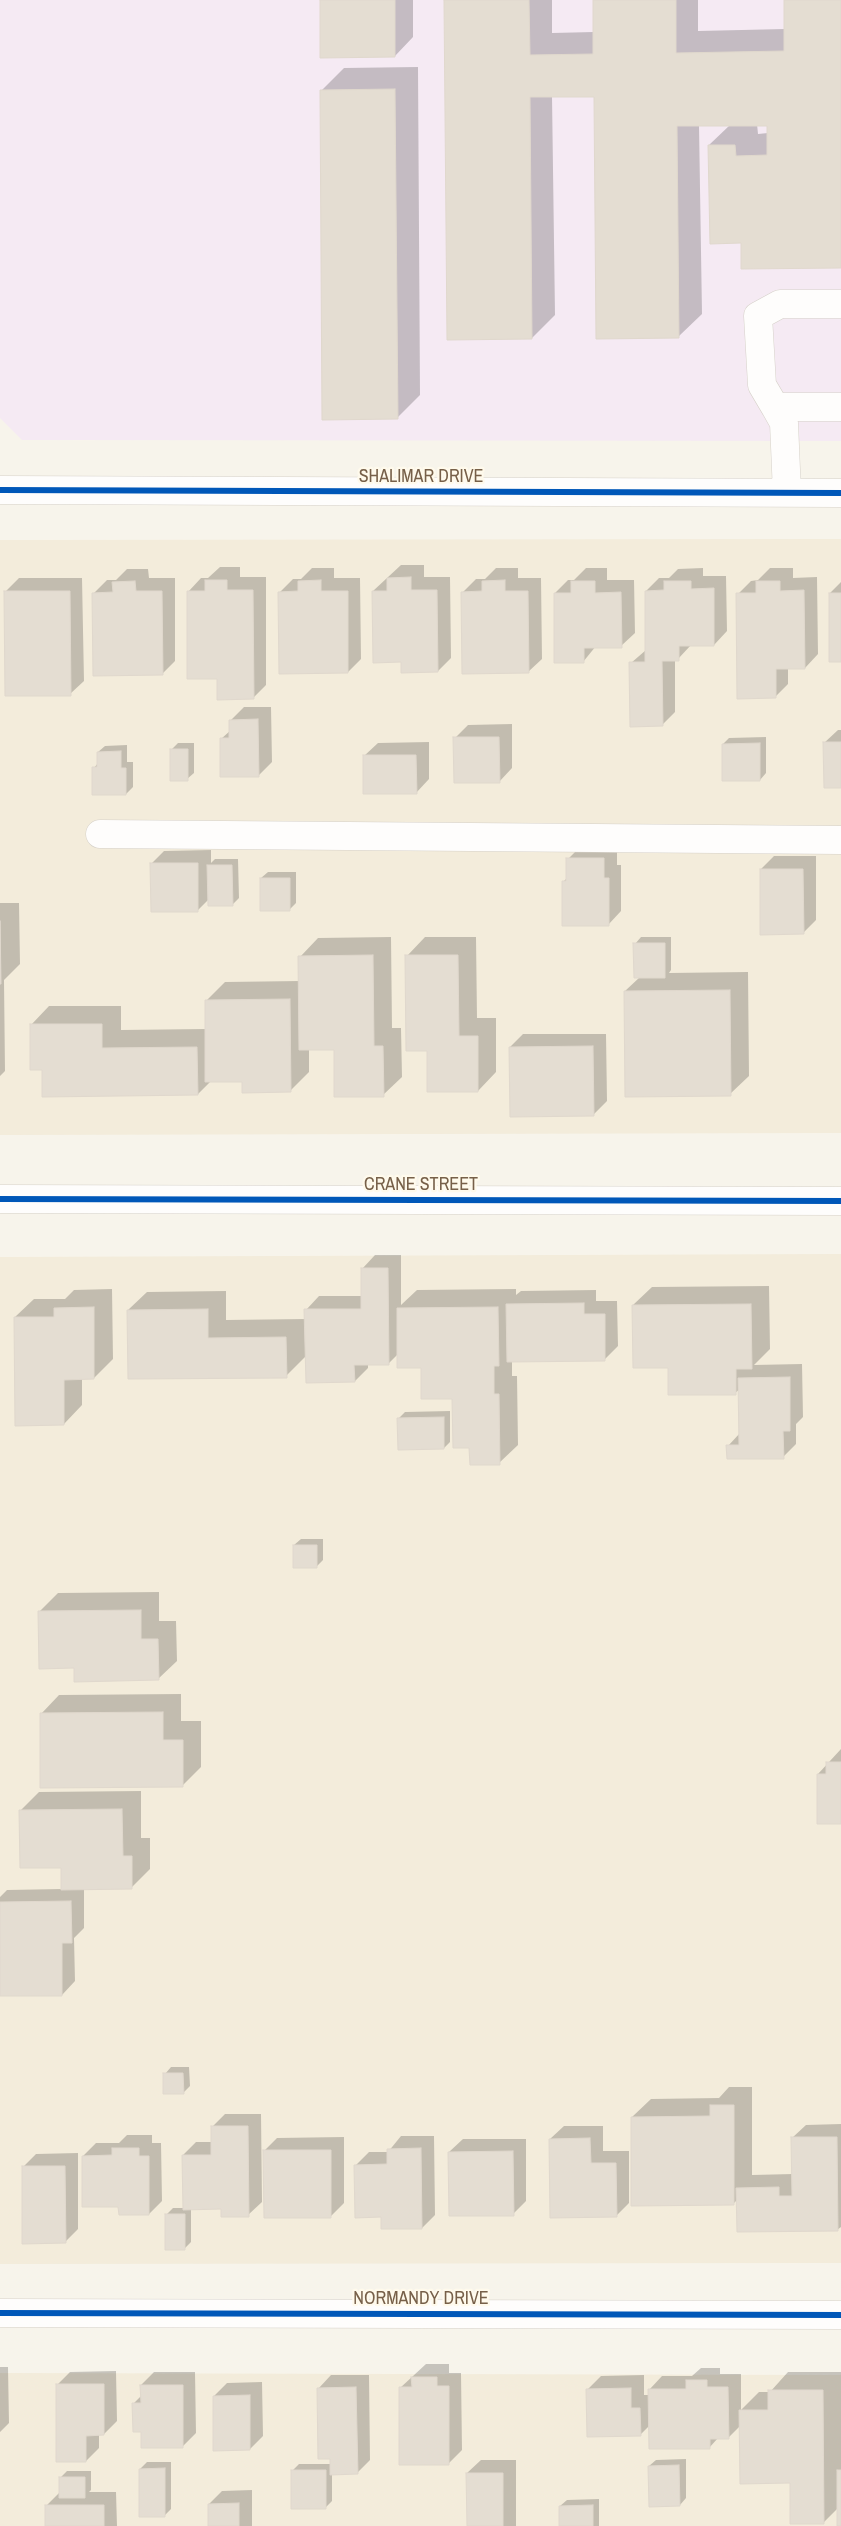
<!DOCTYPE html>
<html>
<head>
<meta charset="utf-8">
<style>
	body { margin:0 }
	canvas { display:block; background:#f7f4eb }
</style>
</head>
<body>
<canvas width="841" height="2526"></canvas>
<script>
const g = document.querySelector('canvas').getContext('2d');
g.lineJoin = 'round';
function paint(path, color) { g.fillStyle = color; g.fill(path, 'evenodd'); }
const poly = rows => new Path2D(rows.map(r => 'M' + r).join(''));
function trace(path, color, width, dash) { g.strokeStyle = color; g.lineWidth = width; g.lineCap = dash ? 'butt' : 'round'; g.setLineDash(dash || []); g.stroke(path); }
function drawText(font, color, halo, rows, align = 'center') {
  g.font = font + ' "Archivo Narrow",sans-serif'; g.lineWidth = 4.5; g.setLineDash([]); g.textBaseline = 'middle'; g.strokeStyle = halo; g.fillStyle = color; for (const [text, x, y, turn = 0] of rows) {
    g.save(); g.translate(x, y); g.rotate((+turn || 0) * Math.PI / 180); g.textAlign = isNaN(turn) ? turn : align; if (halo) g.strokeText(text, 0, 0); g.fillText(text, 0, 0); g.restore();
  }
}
const residential = poly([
	[841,539,841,1133,0,1135,0,540],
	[841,1254,841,2263,0,2264,0,1257],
	[0,2373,841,2375,841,2526,0,2526]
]);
const education = poly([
	[0,0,841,0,841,441,22,440,0,418]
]);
const shadow = poly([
	[321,0,413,0,413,37,395,56],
	[445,0,552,0,552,33,594,32,594,0,698,0,698,31,785,29,785,0,841,0,841,267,742,242,709,145,730,125,699,125,702,314,679,336,595,95,552,96,555,315,532,338],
	[757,124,768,124,768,133,758,134],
	[418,67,420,395,397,418,321,91,344,68],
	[401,565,424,565,424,577,450,577,451,658,438,671,373,591],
	[220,567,240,567,240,577,266,577,266,685,253,698,218,678,188,592,201,578,208,578],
	[312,568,334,568,334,578,360,578,361,659,348,672,280,592,293,579,301,579],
	[496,568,518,568,518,578,541,578,542,659,528,672,463,592,476,579,485,579],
	[586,568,607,568,607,580,634,580,635,633,621,646,596,646,583,662,555,593,568,580,574,580],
	[703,568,703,576,726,576,727,631,714,645,691,645,678,659,675,659,675,712,662,725,631,663,646,650,646,591,659,578,669,578,678,569],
	[770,568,793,568,793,578,817,577,818,654,805,668,788,668,788,684,775,697,738,594,751,581,758,580],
	[127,569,148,569,149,578,175,578,175,661,162,674,94,593,107,580,116,580],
	[19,578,82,578,84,681,70,694,5,592],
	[841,582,841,661,830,593],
	[244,707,271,707,272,762,258,776,221,739,231,730,231,720],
	[512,724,512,768,499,782,455,738,468,725],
	[838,730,841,730,841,786,824,743],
	[766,737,766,773,760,780,723,744,729,738],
	[429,742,429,779,416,793,364,756,378,743],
	[178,743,194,743,194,773,187,779,171,750],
	[127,745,127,762,133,762,133,787,126,794,94,768,98,763,98,752,105,746],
	[617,845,617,865,621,865,621,911,608,925,564,881,568,877,568,859,581,846],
	[211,850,211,863,215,859,238,859,239,898,232,905,209,899,198,910,151,864,164,851],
	[774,856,816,856,816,920,803,933,761,869],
	[268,872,296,872,296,903,289,910,261,878],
	[0,903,19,903,20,964,4,980,5,1071,0,1076],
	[391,937,392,1028,401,1028,402,1077,383,1095,335,1048,309,1049,309,1072,290,1091,243,1081,211,1081,198,1094,43,1069,31,1025,49,1006,121,1006,121,1030,206,1029,206,1001,225,982,300,981,300,957,318,938],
	[425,937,476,937,477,1018,496,1018,496,1072,478,1091,429,1049,407,956],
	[641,937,671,937,671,970,669,973,748,972,749,1076,730,1094,625,991,640,977,635,944],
	[523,1034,606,1034,607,1101,593,1115,510,1047],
	[375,1255,401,1255,401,1305,417,1290,516,1289,516,1295,521,1291,596,1290,596,1301,617,1301,618,1346,605,1359,512,1360,512,1376,517,1376,518,1445,499,1463,471,1446,453,1398,422,1366,398,1354,388,1364,368,1364,368,1368,355,1381,306,1356,286,1376,128,1310,147,1292,226,1291,226,1320,306,1319,306,1310,319,1296,362,1296,362,1269],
	[769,1286,770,1349,754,1365,802,1364,803,1417,796,1424,796,1444,783,1457,728,1446,740,1433,740,1389,735,1393,669,1366,633,1305,652,1287],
	[112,1289,113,1359,94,1378,82,1378,82,1405,64,1424,15,1317,34,1299,65,1299,74,1290],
	[450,1411,450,1442,444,1448,399,1418,405,1412],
	[301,1539,323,1539,323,1560,317,1566,294,1545],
	[159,1592,159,1621,176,1621,177,1661,158,1679,76,1667,39,1612,58,1593],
	[181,1694,181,1721,201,1721,201,1767,183,1785,41,1714,59,1695],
	[841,1749,841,1823,818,1774],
	[141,1791,141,1838,150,1838,150,1869,131,1888,84,1888,84,1928,74,1938,75,1981,62,1995,0,1995,0,1897,7,1890,62,1889,62,1866,20,1811,39,1792],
	[171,2067,189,2067,190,2086,183,2093,165,2074],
	[729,2087,752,2087,752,2175,793,2174,792,2138,806,2125,841,2124,841,2227,837,2230,738,2199,734,2203,632,2117,651,2099,719,2098],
	[225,2114,261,2114,262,2202,248,2215,222,2208,191,2209,191,2242,184,2249,167,2214,173,2208,184,2208,183,2155,196,2142,212,2142,212,2127],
	[564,2126,603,2126,603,2151,629,2151,629,2203,616,2216,550,2139],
	[127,2135,152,2135,152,2143,161,2143,162,2201,149,2214,120,2206,83,2156,96,2143,119,2143],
	[401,2136,434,2136,435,2215,422,2228,382,2216,356,2165,369,2152,388,2152],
	[344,2137,344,2203,331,2216,264,2151,277,2138],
	[463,2139,526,2139,526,2201,513,2214,449,2152],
	[78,2153,78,2229,65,2242,23,2167,36,2154],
	[426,2364,449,2364,449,2373,461,2373,462,2450,449,2463,400,2388],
	[0,2367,8,2367,9,2423,0,2432],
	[701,2368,720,2368,720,2374,741,2374,741,2410,759,2392,770,2392,788,2372,841,2372,841,2526,838,2526,838,2508,823,2523,791,2482,740,2426,728,2438,718,2438,709,2448,650,2425,640,2435,588,2389,601,2376,644,2375,644,2395,649,2395,649,2390,662,2376,692,2376],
	[116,2371,117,2421,104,2434,99,2434,99,2448,86,2461,57,2385,70,2372],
	[154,2372,195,2372,196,2433,183,2446,142,2431,133,2404,142,2395,141,2385],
	[331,2375,369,2375,370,2460,357,2473,332,2473,332,2501,326,2507,292,2471,299,2464,331,2464,318,2389],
	[262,2382,263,2436,250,2449,214,2396,227,2383],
	[686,2459,686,2498,680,2505,649,2466,656,2460],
	[481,2460,516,2460,516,2526,468,2526,467,2473],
	[147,2462,171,2462,171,2509,165,2515,140,2469],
	[67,2471,91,2471,91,2490,89,2492,116,2492,117,2526,46,2526,46,2506,59,2493,60,2478],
	[252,2490,252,2526,210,2526,209,2504,222,2491],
	[599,2499,599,2526,561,2526,560,2506,567,2500]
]);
const building = poly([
	[320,0,395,0,395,57,320,58,320,0],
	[444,0,529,0,530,55,593,54,593,0,676,0,676,53,784,51,784,0,841,0,841,268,741,269,741,243,710,244,708,145,735,145,736,156,767,155,767,126,677,126,679,338,596,339,594,97,530,97,532,339,447,340,444,0],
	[395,89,398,419,322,420,320,90,395,89],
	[411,577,411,590,437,590,438,672,401,673,401,662,373,663,372,591,387,591,387,578,411,577],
	[205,580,227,580,227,590,253,590,254,699,217,700,217,679,187,679,187,591,205,591,205,580],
	[321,580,321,591,348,591,348,673,279,674,278,592,298,591,298,581,321,580],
	[505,580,505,591,528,591,529,673,462,674,461,592,482,591,482,581,505,580],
	[135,581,136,591,162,591,163,675,93,676,92,593,113,592,112,582,135,581],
	[571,581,595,581,595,593,621,592,622,648,584,648,584,663,554,663,554,593,571,593,571,581],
	[664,581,691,581,691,589,714,588,714,646,679,646,679,661,662,661,663,726,630,727,629,662,645,662,645,591,664,590,664,581],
	[756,581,780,581,780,591,804,590,805,669,776,669,776,698,737,699,736,593,756,593,756,581],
	[4,591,70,591,71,696,5,696,4,591],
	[829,593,841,593,841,662,829,662,829,593],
	[258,719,259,777,220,777,220,738,229,738,229,720,258,719],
	[453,737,499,737,500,783,454,783,453,737],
	[823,742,841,742,841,788,824,788,823,742],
	[760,743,760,781,722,781,722,744,760,743],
	[170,749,188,749,188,781,170,781,170,749],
	[121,751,121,768,126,768,126,795,92,795,92,767,97,767,97,752,121,751],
	[363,755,416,755,417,794,363,794,363,755],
	[566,858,604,858,604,878,609,878,609,926,562,926,562,881,566,881,566,858],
	[150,863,198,863,198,912,151,912,150,863],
	[207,865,232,865,233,906,208,906,207,865],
	[760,869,803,869,804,934,760,935,760,869],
	[260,878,290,878,290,911,260,911,260,878],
	[0,921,1,984,0,984,0,921],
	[633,943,665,943,665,978,634,978,633,943],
	[373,955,374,1046,383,1046,384,1097,334,1097,334,1050,299,1050,298,956,373,955],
	[405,955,458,955,459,1036,478,1036,478,1092,427,1092,427,1051,406,1051,405,955],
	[730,990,731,1096,625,1097,624,991,730,990],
	[290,999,291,1092,242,1093,242,1082,205,1082,205,1000,290,999],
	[30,1024,102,1024,102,1048,197,1047,198,1095,42,1097,42,1070,30,1070,30,1024],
	[593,1046,594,1116,510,1117,509,1047,593,1046],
	[361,1268,388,1268,389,1365,354,1365,355,1382,306,1383,304,1309,361,1309,361,1268],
	[584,1303,584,1314,605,1314,605,1361,507,1362,506,1304,584,1303],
	[751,1304,752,1369,736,1369,736,1395,668,1395,668,1368,633,1368,632,1305,751,1304],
	[94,1307,94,1379,64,1380,64,1425,15,1426,14,1317,54,1317,54,1308,94,1307],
	[498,1307,499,1366,494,1366,494,1394,499,1394,500,1465,470,1465,469,1448,453,1448,452,1399,421,1399,421,1368,397,1368,397,1308,498,1307],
	[208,1309,208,1338,286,1337,287,1378,128,1379,127,1310,208,1309],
	[790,1377,790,1431,783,1431,784,1459,727,1459,726,1445,739,1445,738,1378,790,1377],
	[444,1417,444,1449,398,1450,397,1418,444,1417],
	[293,1545,317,1545,317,1568,293,1568,293,1545],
	[141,1610,141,1639,158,1639,159,1680,74,1682,74,1668,39,1669,38,1611,141,1610],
	[163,1712,163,1740,183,1740,183,1787,40,1788,40,1713,163,1712],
	[826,1762,841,1762,841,1824,817,1824,817,1774,826,1774,826,1762],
	[122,1809,123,1856,132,1856,132,1889,61,1890,61,1868,20,1868,19,1810,122,1809],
	[71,1901,72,1943,62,1943,62,1996,0,1996,0,1902,71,1901],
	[163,2073,183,2073,184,2094,163,2094,163,2073],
	[710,2105,734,2105,734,2205,631,2206,631,2117,710,2116,710,2105],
	[211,2126,248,2126,249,2217,221,2217,221,2209,183,2210,182,2155,211,2155,211,2126],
	[791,2137,837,2137,838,2231,737,2232,736,2188,779,2187,779,2196,792,2196,791,2137],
	[590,2138,591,2163,616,2163,617,2217,550,2218,549,2139,590,2138],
	[112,2148,139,2148,139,2156,149,2156,149,2215,119,2215,118,2207,82,2207,82,2156,112,2155,112,2148],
	[421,2148,422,2229,381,2229,381,2217,355,2218,354,2165,387,2164,387,2149,421,2148],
	[263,2150,331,2150,331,2218,264,2218,263,2150],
	[513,2151,514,2216,449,2216,448,2152,513,2151],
	[22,2166,65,2166,66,2243,22,2244,22,2166],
	[165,2214,185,2214,185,2250,165,2250,165,2214],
	[411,2377,437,2377,437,2386,449,2386,449,2465,399,2465,399,2387,412,2387,411,2377],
	[686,2380,707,2380,707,2387,728,2387,729,2439,710,2439,710,2449,649,2449,648,2389,686,2389,686,2380],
	[56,2384,104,2384,104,2435,86,2436,86,2462,56,2462,56,2384],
	[140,2385,183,2385,183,2448,141,2448,141,2432,133,2432,132,2403,141,2403,140,2385],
	[356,2387,358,2474,330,2475,330,2459,318,2459,317,2388,356,2387],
	[631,2388,631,2408,640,2408,641,2436,587,2437,586,2389,631,2388],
	[768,2390,823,2390,824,2524,790,2524,790,2483,740,2484,739,2410,768,2410,768,2390],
	[250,2395,250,2450,213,2451,213,2396,250,2395],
	[679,2465,680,2506,649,2507,648,2466,679,2465],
	[165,2468,165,2517,139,2517,139,2469,165,2468],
	[291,2470,326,2470,326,2509,291,2509,291,2470],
	[837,2470,841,2470,841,2526,837,2526,837,2470],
	[466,2473,503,2473,503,2526,467,2526,466,2473],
	[59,2477,85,2477,85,2498,59,2498,59,2477],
	[239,2503,239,2526,208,2526,208,2504,239,2503],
	[45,2505,104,2505,104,2526,45,2526,45,2505],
	[593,2505,593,2526,559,2526,559,2506,593,2505]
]);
const minor = poly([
	[841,304,780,304,758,316,762,385,775,407,841,407],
	[775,407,784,423,787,493],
	[0,490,841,493],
	[100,834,841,840],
	[0,1199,841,1201],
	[0,2313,841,2315]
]);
const cycleway = poly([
	[0,490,841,493],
	[0,1199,841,1201],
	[0,2313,841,2315]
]);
const streetNames = [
	["SHALIMAR DRIVE",421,477],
	["CRANE STREET",421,1185],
	["NORMANDY DRIVE",421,2299]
];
paint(residential, '#f3ecdb');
paint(education, '#f5eaf3');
paint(shadow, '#0003');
paint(building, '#e4ddd2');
trace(building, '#e0d8cd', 1);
trace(minor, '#d6d1c9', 29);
trace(minor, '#fefdfc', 28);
trace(cycleway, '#0057b8', 6);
drawText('18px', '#776049', '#fffaec', streetNames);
</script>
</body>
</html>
